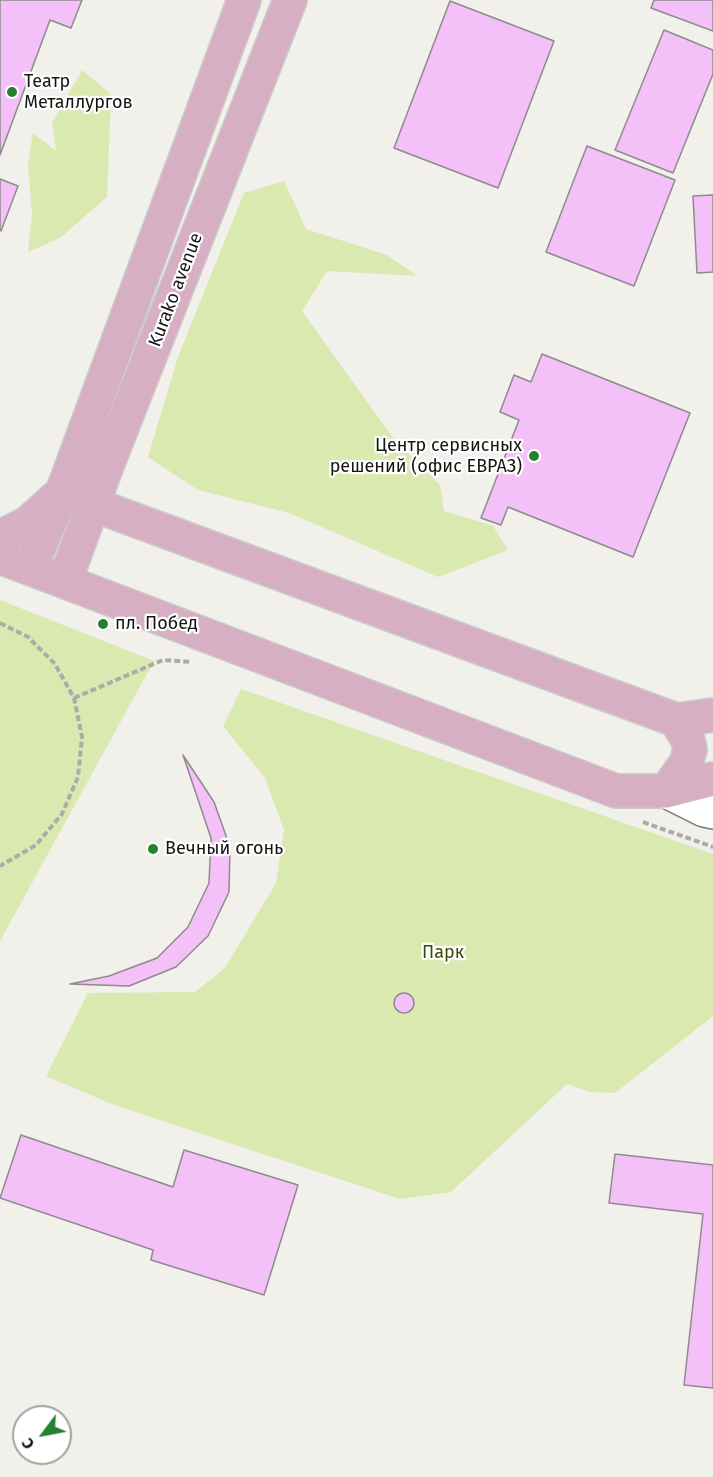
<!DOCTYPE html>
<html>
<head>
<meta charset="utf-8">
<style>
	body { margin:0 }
	#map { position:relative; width:713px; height:1477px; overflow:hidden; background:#f1f0eb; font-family:"Fira Sans",sans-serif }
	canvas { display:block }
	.north { position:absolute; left:12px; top:1405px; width:60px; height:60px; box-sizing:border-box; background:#fff; border:2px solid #a1a1a1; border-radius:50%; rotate:238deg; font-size:16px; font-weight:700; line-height:24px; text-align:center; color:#151413 }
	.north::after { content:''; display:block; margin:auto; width:21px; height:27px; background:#248132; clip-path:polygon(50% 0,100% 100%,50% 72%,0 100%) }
</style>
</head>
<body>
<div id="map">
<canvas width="713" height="1477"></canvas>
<div class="north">С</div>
</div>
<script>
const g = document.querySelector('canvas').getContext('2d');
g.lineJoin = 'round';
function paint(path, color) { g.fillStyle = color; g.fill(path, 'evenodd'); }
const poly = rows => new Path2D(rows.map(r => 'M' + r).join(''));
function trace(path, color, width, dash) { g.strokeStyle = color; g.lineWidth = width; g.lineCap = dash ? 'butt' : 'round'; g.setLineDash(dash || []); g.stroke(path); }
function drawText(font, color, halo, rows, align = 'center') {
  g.font = font + ' "Fira Sans",sans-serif'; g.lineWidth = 4.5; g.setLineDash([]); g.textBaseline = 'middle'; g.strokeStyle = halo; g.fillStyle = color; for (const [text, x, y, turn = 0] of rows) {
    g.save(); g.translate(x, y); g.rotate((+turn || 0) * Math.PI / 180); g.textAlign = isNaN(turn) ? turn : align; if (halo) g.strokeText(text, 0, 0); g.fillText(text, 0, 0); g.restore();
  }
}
const green = poly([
	[82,70,111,94,107,197,60,238,28,252,32,214,28,163,33,133,56,151,52,123],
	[284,181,306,229,387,255,417,276,327,271,302,311,393,438,440,485,444,511,493,526,508,550,438,577,289,513,198,490,148,457,178,357,244,193],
	[0,600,154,661,0,941],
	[241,689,713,854,713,1016,615,1093,590,1092,567,1084,451,1192,400,1199,114,1105,46,1076,88,993,195,992,225,968,276,883,284,830,265,778,223,726]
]);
const building = poly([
	[0,0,82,0,71,28,50,20,0,155,0,0],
	[654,0,713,0,713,31,651,8,654,0],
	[450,1,554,41,498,188,394,148,450,1],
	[664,30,713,50,713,74,673,173,615,150,664,30],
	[587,146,675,180,634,286,546,252,587,146],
	[0,179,18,186,1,231,0,230,0,179],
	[713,195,713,272,697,273,693,196,713,195],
	[542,354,690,413,633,557,508,507,501,525,481,518,519,420,500,412,514,375,531,382,542,354],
	[183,755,214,802,230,847,229,892,208,936,176,967,129,986,70,984,109,976,157,958,188,927,209,883,211,838,183,755],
	'394 1003a10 10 0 1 1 20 0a10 10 0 1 1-20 0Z',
	[21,1135,173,1187,184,1150,298,1185,264,1295,151,1260,153,1250,0,1198,21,1135],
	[615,1154,713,1165,713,1388,684,1385,703,1214,609,1203,615,1154]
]);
const path = poly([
	[0,623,28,637,55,664,74,698,82,737,78,777,62,814,36,845,0,866],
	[74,698,163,660,192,662],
	[643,822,713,847]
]);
const minor = poly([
	[666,791,704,810,713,812]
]);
const major = poly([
	[62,493,676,720,713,715],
	[0,537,28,523,58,496],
	[0,557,616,791,666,791,713,779],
	[30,568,62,493,244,0],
	[65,581,106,468,290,0],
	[666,791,686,763,690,750,688,740,676,720]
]);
const markers = [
	[12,92,6,"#248132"],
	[534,456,6,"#248132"],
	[103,624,6,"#248132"],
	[153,849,6,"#248132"]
];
const poiNames = [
	["Театр",24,82],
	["Металлургов",24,103],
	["Центр сервисных",522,446,"right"],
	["решений (офис ЕВРАЗ)",522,467,"right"],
	["пл. Побед",115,624],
	["Вечный огонь",165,849]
];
const streetNames = [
	["Kurako avenue",176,290,-69]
];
const parkNames = [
	["Парк",443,953]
];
paint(green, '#d9e9b0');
paint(building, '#f3c1f8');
trace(building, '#8e8a8e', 1.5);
trace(minor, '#7b7a76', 36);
trace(major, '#cccbcb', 36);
trace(path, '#acaba8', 4, [6, 3]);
trace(minor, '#fff', 33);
trace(major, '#d6afc3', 33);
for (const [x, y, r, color] of markers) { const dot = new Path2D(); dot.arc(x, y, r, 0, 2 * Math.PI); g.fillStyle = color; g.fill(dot); trace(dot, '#fff', 2); }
drawText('18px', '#151413', '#fff', poiNames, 'left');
drawText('18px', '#151413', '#fff', streetNames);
drawText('18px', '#3d4a08', '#fff', parkNames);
</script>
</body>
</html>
